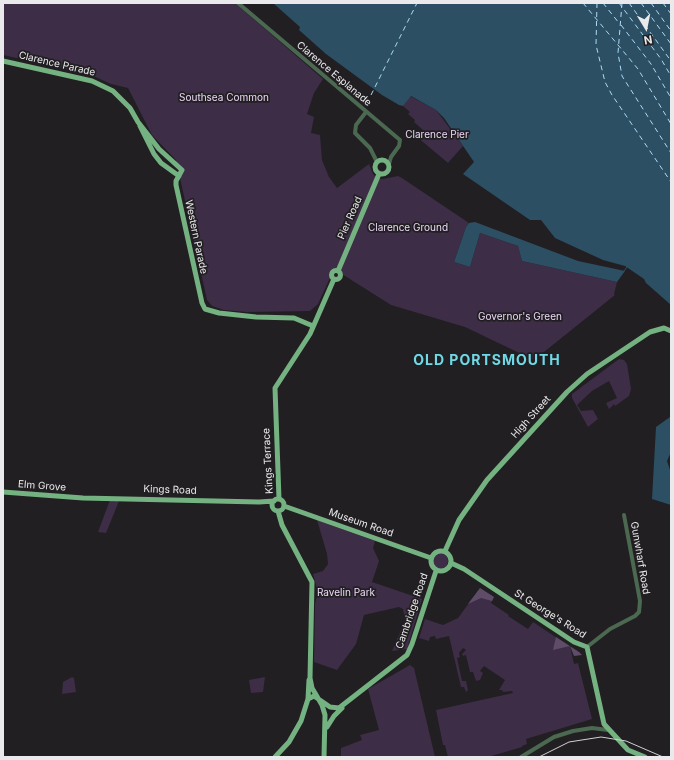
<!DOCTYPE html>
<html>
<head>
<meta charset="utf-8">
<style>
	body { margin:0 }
	#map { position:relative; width:674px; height:760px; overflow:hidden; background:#211f22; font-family:Inter,sans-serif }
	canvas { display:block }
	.frame { position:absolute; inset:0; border:4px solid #eae9eb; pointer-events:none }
	.north { position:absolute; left:626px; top:8px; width:40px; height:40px; -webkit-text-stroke:3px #211f22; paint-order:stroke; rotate:170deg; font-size:11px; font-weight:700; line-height:16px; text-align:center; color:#eae9eb }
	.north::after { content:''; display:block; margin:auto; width:14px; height:18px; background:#eae9eb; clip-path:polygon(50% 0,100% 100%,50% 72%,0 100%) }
</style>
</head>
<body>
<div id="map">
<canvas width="674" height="760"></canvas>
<div class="frame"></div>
<div class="north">N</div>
</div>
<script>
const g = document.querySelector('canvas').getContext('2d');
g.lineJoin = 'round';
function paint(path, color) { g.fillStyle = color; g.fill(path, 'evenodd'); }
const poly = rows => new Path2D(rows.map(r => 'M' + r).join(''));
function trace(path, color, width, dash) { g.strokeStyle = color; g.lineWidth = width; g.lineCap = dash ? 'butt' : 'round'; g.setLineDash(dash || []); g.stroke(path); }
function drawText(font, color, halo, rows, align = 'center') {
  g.font = font + ' Inter,sans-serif'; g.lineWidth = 3.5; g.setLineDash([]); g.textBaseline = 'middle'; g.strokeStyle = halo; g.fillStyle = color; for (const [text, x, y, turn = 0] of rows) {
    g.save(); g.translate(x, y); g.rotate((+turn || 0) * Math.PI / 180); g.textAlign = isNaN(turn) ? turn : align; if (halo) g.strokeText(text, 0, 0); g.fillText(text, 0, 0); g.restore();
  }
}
const green = poly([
	[3,3,235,3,323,79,314,93,307,114,314,117,311,133,320,135,322,160,329,177,337,188,369,164,373,174,378,179,383,179,398,176,402,178,469,223,466,227,454,262,470,267,480,233,518,246,522,261,617,282,614,294,615,295,534,360,465,327,391,305,334,269,318,304,310,311,247,312,224,310,212,306,207,300,176,160,152,135,128,88,111,84,89,74,3,55],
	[410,96,436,110,463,146,448,163,417,137,423,130,414,122,415,120,408,114,410,112,403,106],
	[619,359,624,360,627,364,631,389,629,396,615,406,614,404,609,409,606,403,617,398,609,381,592,391,577,405,581,411,593,410,598,419,588,427,572,398,572,394],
	[110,500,119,501,106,533,98,532],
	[317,520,375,541,373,548,379,561,372,582,422,599,407,649,392,651,401,630,411,628,412,623,405,621,403,609,399,607,364,615,356,644,337,670,314,662,315,604,318,592,313,574,323,571,328,564,327,554],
	'432 561a8 8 0 1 1 16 0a8 8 0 1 1-16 0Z',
	[480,588,494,597,491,603,509,615,508,616,528,629,533,622,557,638,555,647,570,646,574,664,578,663,592,719,526,739,527,744,522,746,522,747,488,757,448,757,445,745,443,745,436,710,513,693,512,691,503,692,502,690,499,690,505,680,484,666,480,671,483,673,480,680,476,681,473,672,470,672,466,655,463,656,462,654,466,650,463,648,459,653,460,657,457,658,462,681,466,681,468,690,466,692,464,687,461,687,449,636,436,639,435,636,430,637,429,641,419,638,425,619,443,625,458,618],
	[410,665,414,668,435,757,341,757,341,748,362,740,360,735,379,730,368,689],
	[72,677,74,678,76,692,62,694,63,682],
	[265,677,263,692,251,693,249,680]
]);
const forest = poly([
	[480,588,494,597,492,601,481,598,468,604],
	[556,637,579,652,582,655,574,656,570,646,553,650]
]);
const water = poly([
	[273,3,671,3,671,305,646,283,644,279,625,266,603,260,555,238,541,220,530,220,463,174,474,162,444,118,436,110,411,96,403,106,399,105,382,95,326,54,299,30,300,27],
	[475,222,578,261,625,271,617,282,522,261,518,246,480,233,470,267,454,262,466,227,469,223],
	[671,413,671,452,667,461,671,473,671,505,652,499,656,427,670,417]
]);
const stream = poly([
	[624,271,627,267]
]);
const ferry = poly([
	[583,3,638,69,671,124],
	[597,3,596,45,605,82,612,95,671,182],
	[603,3,619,23],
	[619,3,661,59,671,76],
	[622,3,618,53,622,76,671,153],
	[629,3,671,61],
	[641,3,671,44],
	[651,3,671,31],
	[663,3,671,14],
	[621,25,651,64,671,98],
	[371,95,417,3]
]);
const minor = poly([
	[238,3,400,140,399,146,391,157,389,164],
	[366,112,356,125,355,133,370,148,377,162],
	[587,647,610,629,635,616,639,612,640,601,624,515],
	[521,757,554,737,573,731,592,728,608,730]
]);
const major = poly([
	[3,61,92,81,113,91,130,108,138,122,159,149,182,170,176,181,176,185,202,303,205,309,219,313,256,317,294,318,313,326],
	[140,126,154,154,161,163,179,176],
	'375 167a7 7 0 1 1 14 0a7 7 0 1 1-14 0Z',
	'331.5 275a4.5 4.5 0 1 1 9 0a4.5 4.5 0 1 1-9 0Z',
	[338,271,379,174],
	[3,492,83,498,259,502,274,501],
	[279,499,275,388,310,334,334,279],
	'272 505a6 6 0 1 1 12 0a6 6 0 1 1-12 0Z',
	[284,506,431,558],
	[278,511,282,525,312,582,310,678,312,688,322,705,325,715,324,757],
	'431 561a10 10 0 1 1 20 0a10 10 0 1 1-20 0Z',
	[445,551,459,520,487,480,567,392,587,374,650,332,664,328,671,331],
	[451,563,464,569,574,642,587,647,604,724,628,750,645,757],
	[308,699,314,696,330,707,339,708,407,655,412,644,436,571],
	[327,727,334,716,342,708],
	[275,757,289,742,301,721,308,699,309,680]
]);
const rail = poly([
	[539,757,569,742,601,737,626,741,663,757]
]);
const streetNames = [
	["Clarence Parade",57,64,13],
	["Clarence Esplanade",334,74,40],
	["Pier Road",350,218,-66],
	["Western Parade",196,237,78],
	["High Street",531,417,-48],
	["Kings Terrace",268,461,-93],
	["Elm Grove",42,486,4],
	["Kings Road",170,490,2],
	["Museum Road",361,523,19],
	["Gunwharf Road",640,558,80],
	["Cambridge Road",412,611,-71],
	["St George's Road",550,614,32]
];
const parkNames = [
	["Southsea Common",224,98],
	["Clarence Pier",437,135],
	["Clarence Ground",408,228],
	["Governor's Green",520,317],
	["Ravelin Park",346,593]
];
const districtNames = [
	["OLD PORTSMOUTH",487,361]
];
paint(green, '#3d2d46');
paint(forest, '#5f4c69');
paint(water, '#2c4f63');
trace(stream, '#2c4f63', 1);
trace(ferry, '#abdcfa', 1, [5, 4]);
trace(minor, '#4b6851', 4);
trace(major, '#74b281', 5);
trace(rail, '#d2d1d3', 1);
drawText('10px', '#eae9eb', '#211f22', streetNames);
drawText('10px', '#edd8f8', '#211f22', parkNames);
g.letterSpacing = '1px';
drawText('bold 14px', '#6fdae6', '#211f22', districtNames);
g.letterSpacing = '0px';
</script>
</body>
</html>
